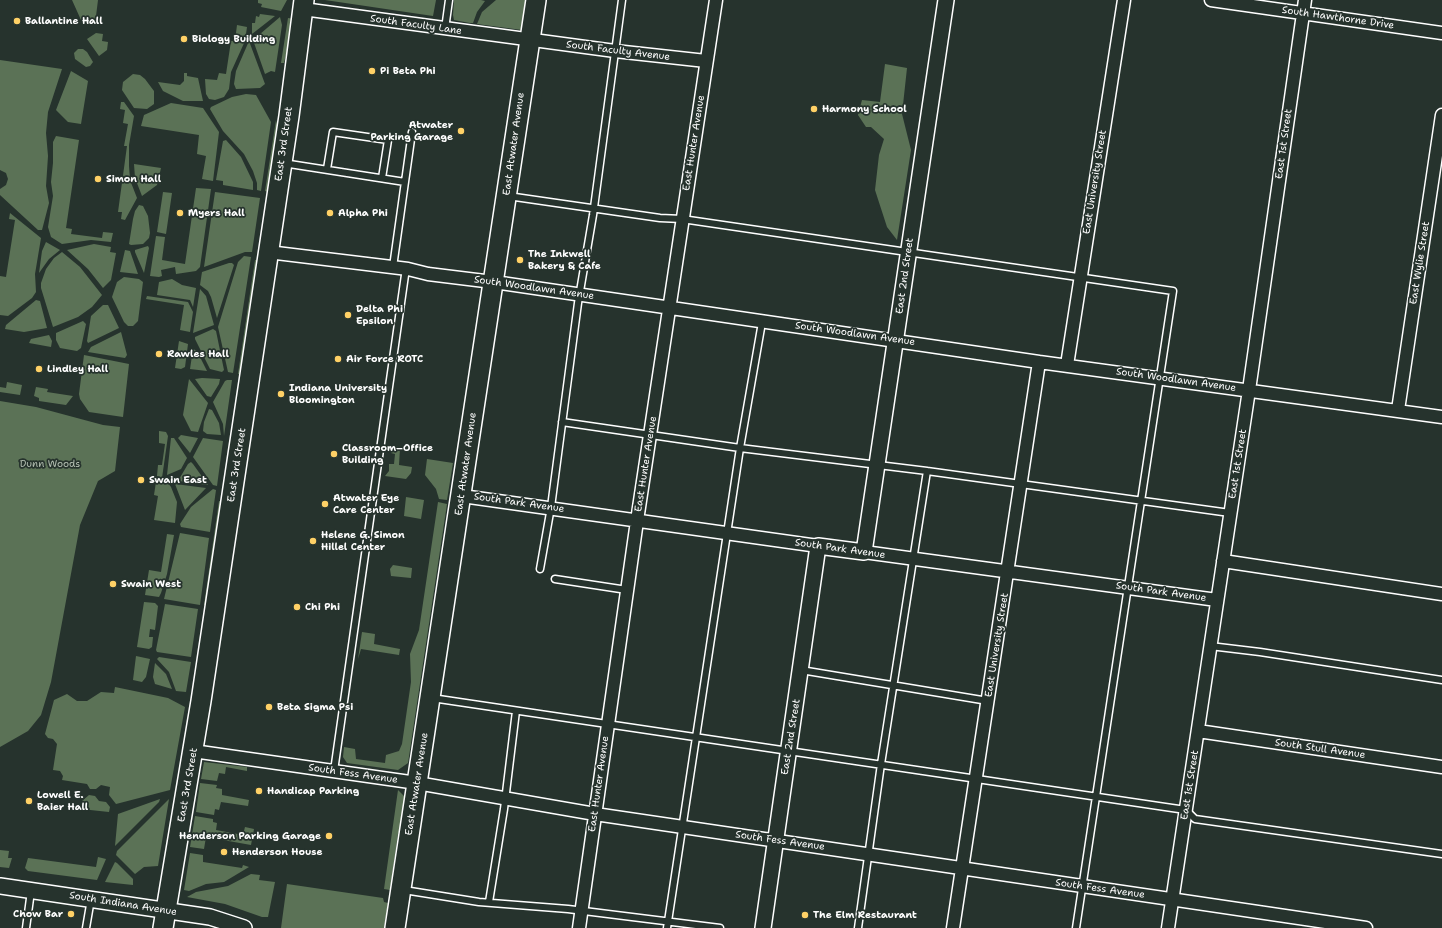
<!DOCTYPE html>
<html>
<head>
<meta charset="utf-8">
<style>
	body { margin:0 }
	canvas { display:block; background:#26332d }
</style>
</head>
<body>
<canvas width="1442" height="928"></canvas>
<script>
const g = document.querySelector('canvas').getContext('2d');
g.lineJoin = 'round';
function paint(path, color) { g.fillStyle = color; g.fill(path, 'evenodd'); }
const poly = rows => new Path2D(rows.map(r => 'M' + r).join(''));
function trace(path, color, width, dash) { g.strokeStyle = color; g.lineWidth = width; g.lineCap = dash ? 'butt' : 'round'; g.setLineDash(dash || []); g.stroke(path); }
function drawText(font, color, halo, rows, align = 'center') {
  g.font = font + ' "Shantell Sans",sans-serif'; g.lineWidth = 3.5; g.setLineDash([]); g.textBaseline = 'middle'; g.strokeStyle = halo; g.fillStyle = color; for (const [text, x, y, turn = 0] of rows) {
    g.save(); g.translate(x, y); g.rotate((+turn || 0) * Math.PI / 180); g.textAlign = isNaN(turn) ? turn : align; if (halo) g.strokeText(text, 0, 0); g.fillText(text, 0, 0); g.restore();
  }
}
const green = poly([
	[72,0,98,0,95,24,81,20],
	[258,0,287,0,281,11,261,7,262,4,258,3],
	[325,0,436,0,433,16],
	[454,0,481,0,485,1,477,12,473,23,470,23,454,20,453,15],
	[496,0,528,0,522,30,477,24,482,12],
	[260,14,275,16,252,34,252,23,255,23,256,16,259,17],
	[280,17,282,25,275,72,271,71,265,74,253,40],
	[288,18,294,19,290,50,287,50,284,63,281,63],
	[237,25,247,27,245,41,231,72,229,89,224,97,215,100,209,99,206,94,205,79,217,80,219,73,226,74,231,41,235,41],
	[96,33,103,34,102,41,108,42,107,50,99,56,87,39],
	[249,41,265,84,260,88,236,89,234,84,236,71],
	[78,49,83,49,87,52,93,62,90,66,86,67,75,59,74,53],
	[0,60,62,69,48,112,46,133,48,156,46,186,49,203,42,230,38,230,0,195,0,189,6,185,8,179,6,173,0,170],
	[885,64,907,68,902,114,911,150,897,240,887,227,875,190,879,155,884,139,871,127,866,127,858,115,862,100,880,102],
	[71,71,88,81,81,124,68,122,56,110],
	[184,73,187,73,187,76,198,78,203,101,183,101,163,91,158,82,180,85,184,81],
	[133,74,140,75,145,79,154,91,154,104,147,109,134,108,122,90,123,82],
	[246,94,256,95,271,122,261,191,257,190,257,183,253,171,244,154,223,131,210,109,211,107,232,97],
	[121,102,124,102,134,116,129,145,129,166,130,180,137,198,125,220,121,219,122,212,118,212,127,146,124,146,128,124,123,123,125,110,120,109],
	[171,103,203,108,219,132,213,181,202,179,206,156,197,154,199,135,141,126,144,115],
	[276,120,278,129,269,192,265,191],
	[56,136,79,140,66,228,72,229,71,234,102,238,103,232,113,233,111,242,91,240,62,244,51,237,48,227,53,196,51,182,53,163,53,142],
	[226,140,241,157,253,182,253,190,223,185,223,181,216,180,223,141],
	[134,164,161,168,157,185,142,196,135,178],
	[196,188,211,189,200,267,196,271,176,274,175,267,161,270,162,276,159,277,150,276,156,236,165,237,162,260,185,264],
	[163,192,172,193,166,234,157,232],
	[215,192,260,198,252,252,245,252,204,267],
	[139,205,143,206,148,216,150,233,149,238,143,244,131,245,129,244,133,219,135,211],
	[10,213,41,238,35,274,36,292,32,298,8,316,0,315,0,276,6,277,15,220,9,219],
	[46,242,60,250,49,259,39,273,42,251],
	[94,244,111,247,110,252,116,253,111,280,103,288,88,269,67,250],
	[148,246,149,248,144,273,135,252,135,250],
	[125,250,130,251,138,274,120,272],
	[62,252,80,267,102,295,92,307,78,317,53,327,41,288,41,283,46,269,54,258],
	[244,256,251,257,233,373,228,372,218,327,238,262],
	[255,260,259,260,241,375,238,374],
	[229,263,232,263,234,265,217,318,211,297,208,291,200,285,202,272],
	[124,277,139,279,143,282,138,321,133,326,128,326,124,322,112,297,117,282],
	[172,279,182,285,196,288,193,307,190,300,157,295,159,282],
	[200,289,206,296,214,325,193,333],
	[147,296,188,302,193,312,190,332,180,330,184,305,146,299],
	[36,300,40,301,47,328,24,332,5,329,6,325],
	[103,305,108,305,119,328,88,343,87,341,91,316],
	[83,321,86,324,81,348,77,351,60,348,56,340,56,333],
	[213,329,216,331,224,370,222,372,210,369,195,339,195,337],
	[121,332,127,355,125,358,88,352,91,347],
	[49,335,52,341,51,347,29,343,31,339],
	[179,341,188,344,185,367,181,369,175,368],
	[193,349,197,351,207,371,190,369],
	[84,355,129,364,123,417,89,412,80,399,79,394],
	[202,378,220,379,219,384,211,397,207,396,195,379],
	[189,379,208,403,198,432,191,431,183,415],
	[227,380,232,380,224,436,223,424,213,402,225,381],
	[7,382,22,385,20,395,0,392,0,387,6,388],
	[36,387,48,389,47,392,73,396,66,405,39,401,39,398,34,396],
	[0,401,36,407,103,425,120,427,115,471,98,481,80,525,51,682,41,715,28,731,0,747],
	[209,409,212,410,219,423,221,435,207,434,203,431,204,422],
	[159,431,166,432,168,436,162,478,157,476,158,465,162,465,165,444,159,443],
	[181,435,198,438,190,453,178,438],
	[171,438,174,438,187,458,181,469,167,475],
	[203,438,223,441,217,486,213,485,193,457],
	[394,445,400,448,399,465,412,467,411,473,406,479,385,476,389,471,389,464,394,464,395,454,391,453,392,447],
	[427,459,453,463,447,500,439,499,436,489,425,475],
	[191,462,193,464,208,485,178,481,188,464],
	[156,482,168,483,171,487,177,502,175,523,154,520,158,496,154,495],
	[175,484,206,488,185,510],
	[213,489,216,490,210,532,181,527,180,524,191,507],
	[406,497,424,500,421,519,404,516],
	[219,501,223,501,207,605,204,605],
	[438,502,447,504,408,763,398,770,347,763,343,757,344,747,355,749,356,759,385,763,386,755,399,751,402,744,411,682,410,654,419,630],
	[180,533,209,538,200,605,164,599],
	[167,534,174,535,167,574,161,593,159,597,145,595,149,570,161,572],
	[393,565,412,568,411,578,391,576,390,569],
	[144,602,155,603,158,606,155,630,150,629,149,637,153,637,152,647,149,649,137,647],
	[165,604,198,609,191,657,157,652,156,650],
	[362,632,375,634,374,644,400,649,399,655,361,649,358,659],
	[136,656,150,659,146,677,142,682,133,680],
	[159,657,191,662,186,692,176,691,169,672,157,659],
	[155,663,166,674,172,689,155,684,153,677],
	[115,687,168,698,185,707,170,790,116,804,109,795,110,787,101,785,96,789,90,789,87,784,62,780,63,776,60,771,53,770,57,744,53,739,48,738,45,734,54,700,67,694,77,701,87,701,101,692,114,693],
	[204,762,247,767,247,771,226,767,225,774,219,773,217,781,201,779],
	[200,783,217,785,216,788,222,789,222,795,249,800,248,806,221,802,219,810,215,809,214,815,196,812],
	[398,790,406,798,402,827,398,834,390,890,384,889],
	[89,795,95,796,99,801,106,802,110,807,109,812,81,809,82,801],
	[160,799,159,802,115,846,118,814],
	[169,799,158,866,144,867,135,874,116,855,117,851],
	[195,816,213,819,213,822,217,823,216,830,243,835,245,827,254,829,251,845,206,837,204,849,190,847],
	[0,850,9,851,8,858,12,858,9,868,0,867],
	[190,853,203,855,203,862,242,868,243,865,249,867,224,882,206,884,189,891,184,890],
	[98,857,106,859,97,880,28,871,25,868,28,858,96,867],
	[115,862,117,863,133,879,133,885,105,882],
	[251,874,260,875,259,880,275,882,268,917,262,917,225,904,187,897,196,892,228,886],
	[287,884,383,898,384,902,388,903,384,928,281,928]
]);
const service = poly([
	[445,29,449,0],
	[283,163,405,182],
	[327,169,333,132,388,140,382,178],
	[508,196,660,218,682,219,1173,291,1076,928],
	[393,267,412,132],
	[562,422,740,448,927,471,1230,513],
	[540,569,551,507,578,303,593,215,622,0],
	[555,579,627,590],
	[1210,646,1260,652,1442,680],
	[801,670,988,701],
	[432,698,1172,808,1186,810,1195,819,1442,854],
	[334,771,405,275,408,269],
	[404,890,479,902,568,909,720,928],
	[489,902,504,809,516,711],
	[26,928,31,891],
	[86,928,91,899],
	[667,928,740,448,761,328],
	[858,928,881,764,927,471]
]);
const minor = poly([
	[1211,0,1442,33],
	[303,9,615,51,706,61],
	[268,252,408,269,428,274,501,283,1039,362,1442,417],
	[1067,365,1124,0],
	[1398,410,1442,115],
	[462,496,818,546],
	[864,552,1217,600],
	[1223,561,1442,594],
	[1198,731,1442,767],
	[193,751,417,783,595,814,1366,928],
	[579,928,638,514,716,0],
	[953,928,1039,362],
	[1168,928,1249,390,1305,0]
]);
const tertiary = poly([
	[0,886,210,917,244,928],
	[763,928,818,546,864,552,946,0]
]);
const primary = poly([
	[163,928,201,701,289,116,304,0],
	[395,928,536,0]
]);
const markers = [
	[17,21,4,"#ffd166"],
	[184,39,4,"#ffd166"],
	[372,71,4,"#ffd166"],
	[814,109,4,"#ffd166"],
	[461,131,4,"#ffd166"],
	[98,179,4,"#ffd166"],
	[180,213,4,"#ffd166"],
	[330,213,4,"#ffd166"],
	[520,260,4,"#ffd166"],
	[348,315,4,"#ffd166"],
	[159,354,4,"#ffd166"],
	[338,359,4,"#ffd166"],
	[39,369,4,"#ffd166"],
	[281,394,4,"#ffd166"],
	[334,454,4,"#ffd166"],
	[141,480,4,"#ffd166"],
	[325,504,4,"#ffd166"],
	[313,541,4,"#ffd166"],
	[113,584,4,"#ffd166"],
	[297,607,4,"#ffd166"],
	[269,707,4,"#ffd166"],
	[259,791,4,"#ffd166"],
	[29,801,4,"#ffd166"],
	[329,836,4,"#ffd166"],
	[224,852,4,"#ffd166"],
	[71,914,4,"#ffd166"],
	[805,915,4,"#ffd166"]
];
const streetNames = [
	["South Hawthorne Drive",1338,18,8],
	["South Faculty Lane",416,25,8],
	["South Faculty Avenue",618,51,7],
	["East Hunter Avenue",694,143,-81],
	["East 3rd Street",284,144,-82],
	["East Atwater Avenue",514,144,-82],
	["East 1st Street",1284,144,-82],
	["East University Street",1095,182,-81],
	["East Wylie Street",1420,263,-81],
	["East 2nd Street",905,276,-82],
	["South Woodlawn Avenue",534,288,8],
	["South Woodlawn Avenue",855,334,8],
	["South Woodlawn Avenue",1176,380,8],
	["East Atwater Avenue",466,464,-82],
	["East Hunter Avenue",646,464,-81],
	["East 1st Street",1238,464,-81],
	["East 3rd Street",237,465,-81],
	["South Park Avenue",519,503,8],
	["South Park Avenue",840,549,8],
	["South Park Avenue",1161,592,8],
	["East University Street",997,645,-81],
	["East 2nd Street",791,737,-81],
	["South Stull Avenue",1320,749,8],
	["South Fess Avenue",353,774,8],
	["East Atwater Avenue",417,784,-81],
	["East Hunter Avenue",599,784,-82],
	["East 3rd Street",188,785,-80],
	["East 1st Street",1190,785,-81],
	["South Fess Avenue",780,841,8],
	["South Fess Avenue",1100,889,8],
	["South Indiana Avenue",123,904,9]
];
const poiNames = [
	["Ballantine Hall",25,21],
	["Biology Building",192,39],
	["Pi Beta Phi",380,71],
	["Harmony School",822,109],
	["Atwater",453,125,"right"],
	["Parking Garage",453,137,"right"],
	["Simon Hall",106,179],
	["Myers Hall",188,213],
	["Alpha Phi",338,213],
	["The Inkwell",528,254],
	["Bakery & Cafe",528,266],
	["Delta Phi",356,309],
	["Epsilon",356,321],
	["Rawles Hall",167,354],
	["Air Force ROTC",346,359],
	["Lindley Hall",47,369],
	["Indiana University",289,388],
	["Bloomington",289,400],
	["Classroom–Office",342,448],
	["Building",342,460],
	["Swain East",149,480],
	["Atwater Eye",333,498],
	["Care Center",333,510],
	["Helene G. Simon",321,535],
	["Hillel Center",321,547],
	["Swain West",121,584],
	["Chi Phi",305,607],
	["Beta Sigma Psi",277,707],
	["Handicap Parking",267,791],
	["Lowell E.",37,795],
	["Baier Hall",37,807],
	["Henderson Parking Garage",321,836,"right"],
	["Henderson House",232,852],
	["Chow Bar",63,914,"right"],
	["The Elm Restaurant",813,915]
];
const parkNames = [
	["Dunn Woods",50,464]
];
paint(green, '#5b7256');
trace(service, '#fff', 9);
trace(minor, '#fff', 15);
trace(tertiary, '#fff', 18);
trace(primary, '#fff', 22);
trace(service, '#26332d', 6);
trace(minor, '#26332d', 12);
trace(tertiary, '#26332d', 15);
trace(primary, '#26332d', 19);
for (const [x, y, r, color] of markers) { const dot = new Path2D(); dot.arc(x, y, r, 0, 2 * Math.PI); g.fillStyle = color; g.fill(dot); trace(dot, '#26332d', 1.5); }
drawText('10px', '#fff', '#26332d', streetNames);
drawText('bold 10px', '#fff', '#26332d', poiNames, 'left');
drawText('10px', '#b5c0b3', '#26332d', parkNames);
</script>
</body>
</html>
